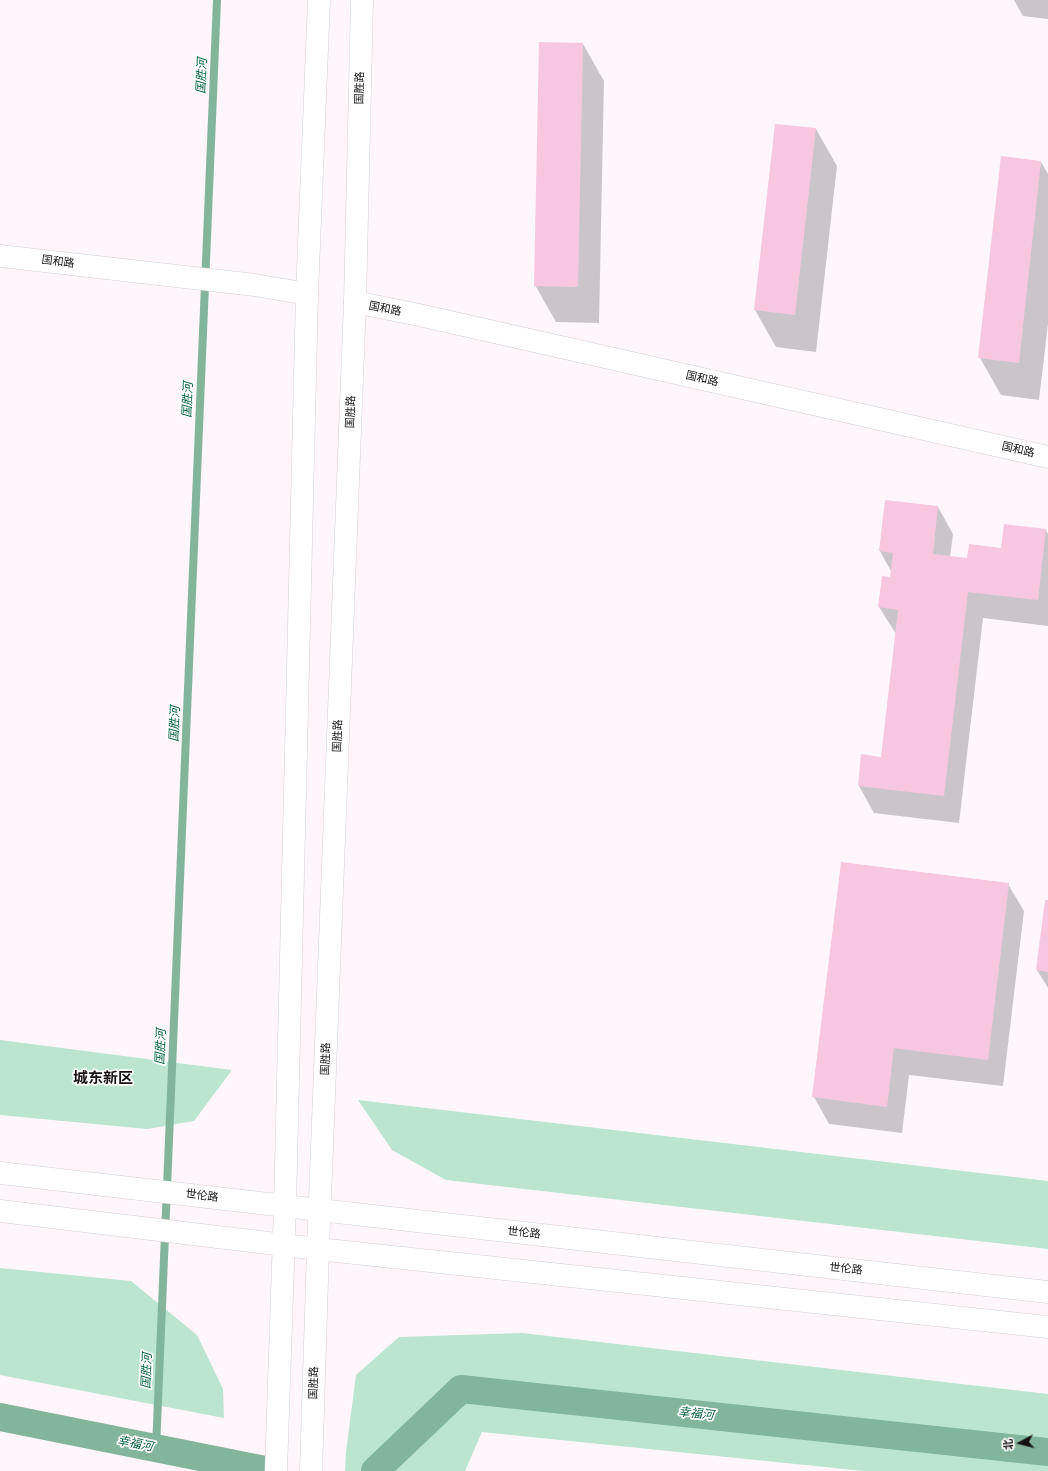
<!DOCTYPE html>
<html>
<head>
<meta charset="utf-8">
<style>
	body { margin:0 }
	#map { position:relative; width:1048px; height:1471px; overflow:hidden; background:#fef6fa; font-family:"PT Sans Narrow","Noto Sans SC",sans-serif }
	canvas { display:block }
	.north { position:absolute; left:1000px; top:1423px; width:40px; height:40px; -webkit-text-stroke:3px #fff; paint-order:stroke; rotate:263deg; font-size:11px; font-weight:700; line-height:16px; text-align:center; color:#151214 }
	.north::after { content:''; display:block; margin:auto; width:14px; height:18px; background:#151214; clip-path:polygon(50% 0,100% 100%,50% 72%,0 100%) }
</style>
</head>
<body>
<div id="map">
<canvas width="1048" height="1471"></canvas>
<div class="north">北</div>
</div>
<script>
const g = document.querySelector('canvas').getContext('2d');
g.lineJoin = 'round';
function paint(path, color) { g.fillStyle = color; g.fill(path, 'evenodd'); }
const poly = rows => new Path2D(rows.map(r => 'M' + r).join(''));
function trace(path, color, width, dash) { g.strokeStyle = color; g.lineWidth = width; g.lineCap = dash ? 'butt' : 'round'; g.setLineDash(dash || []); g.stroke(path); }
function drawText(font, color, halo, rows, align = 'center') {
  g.font = font + ' "PT Sans Narrow","Noto Sans SC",sans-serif'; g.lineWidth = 3.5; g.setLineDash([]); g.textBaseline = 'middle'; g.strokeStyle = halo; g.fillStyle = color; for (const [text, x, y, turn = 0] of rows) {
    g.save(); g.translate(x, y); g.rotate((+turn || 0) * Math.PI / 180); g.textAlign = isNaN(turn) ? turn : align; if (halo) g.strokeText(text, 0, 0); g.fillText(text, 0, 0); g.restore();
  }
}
const green = poly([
	[0,1040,232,1070,194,1121,147,1129,0,1115],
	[358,1100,1048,1181,1048,1249,446,1180,392,1150],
	[0,1268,131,1281,197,1335,223,1389,224,1418,0,1375],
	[522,1333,1048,1394,1048,1471,864,1471,482,1432,465,1471,345,1471,346,1452,356,1375,399,1337]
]);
const shadow = poly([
	[1014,0,1048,0,1048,19,1023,16],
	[583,44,604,81,599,323,556,322,535,285],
	[776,125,816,129,837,166,816,352,776,347,755,310],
	[1041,162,1048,174,1048,324,1039,400,1001,395,980,358],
	[938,507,953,534,950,557,968,559,1002,549,1046,530,1048,534,1048,626,983,618,959,823,874,813,859,786,882,758,896,634,879,607,891,578,891,571,880,551],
	[842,864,1008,884,1024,911,1003,1086,909,1075,902,1133,829,1124,814,1097],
	[1048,901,1048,988,1037,970]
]);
const stream = poly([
	[156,1448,217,0]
]);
const canal = poly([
	[0,1417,270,1471],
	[375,1471,461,1389,1048,1452]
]);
const building = poly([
	[539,42,583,43,578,287,534,286],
	[775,124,816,128,795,315,754,310],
	[1001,156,1041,161,1019,363,978,358],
	[885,500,938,506,933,554,967,558,969,544,1001,548,1004,524,1046,529,1038,600,968,592,944,796,858,786,861,754,881,757,898,610,878,607,882,576,890,577,893,553,879,551],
	[841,862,1009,883,988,1060,894,1048,887,1107,812,1097],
	[1045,900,1048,900,1048,972,1036,970]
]);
const street = poly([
	[0,256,255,285,307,294],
	[355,302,419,315,1048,457]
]);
const secondary = poly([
	[0,1173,320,1210,1048,1292],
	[0,1211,318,1249,1048,1327],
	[276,1471,285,1206,307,294,319,0],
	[311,1471,318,1249,355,302,362,0]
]);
const streetNames = [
	["国胜路",360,88,-89],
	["国和路",58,262,7],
	["国和路",385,309,11],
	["国和路",702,379,13],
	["国胜路",351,412,-88],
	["国和路",1018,450,13],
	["国胜路",338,736,-88],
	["国胜路",326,1059,-88],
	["世伦路",202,1196,7],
	["世伦路",524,1233,6],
	["世伦路",846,1269,6],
	["国胜路",314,1383,-88]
];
const waterNames = [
	["国胜河",202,76,-88],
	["国胜河",188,400,-88],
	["国胜河",175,724,-88],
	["国胜河",161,1047,-88],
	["国胜河",147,1371,-88],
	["幸福河",696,1414,6],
	["幸福河",135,1444,11]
];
const districtNames = [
	["城东新区",103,1079]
];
paint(green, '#bbe5d0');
paint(shadow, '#0003');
trace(stream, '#83b59d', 8);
trace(canal, '#83b59d', 28);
paint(building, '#f7c7e0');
trace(street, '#d5ced1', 23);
trace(secondary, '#d5ced1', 23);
trace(street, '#fff', 22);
trace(secondary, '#fff', 22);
drawText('11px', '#151214', '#fff', streetNames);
drawText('italic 12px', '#076446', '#fff', waterNames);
drawText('bold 15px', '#151214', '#fff', districtNames);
</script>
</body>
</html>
